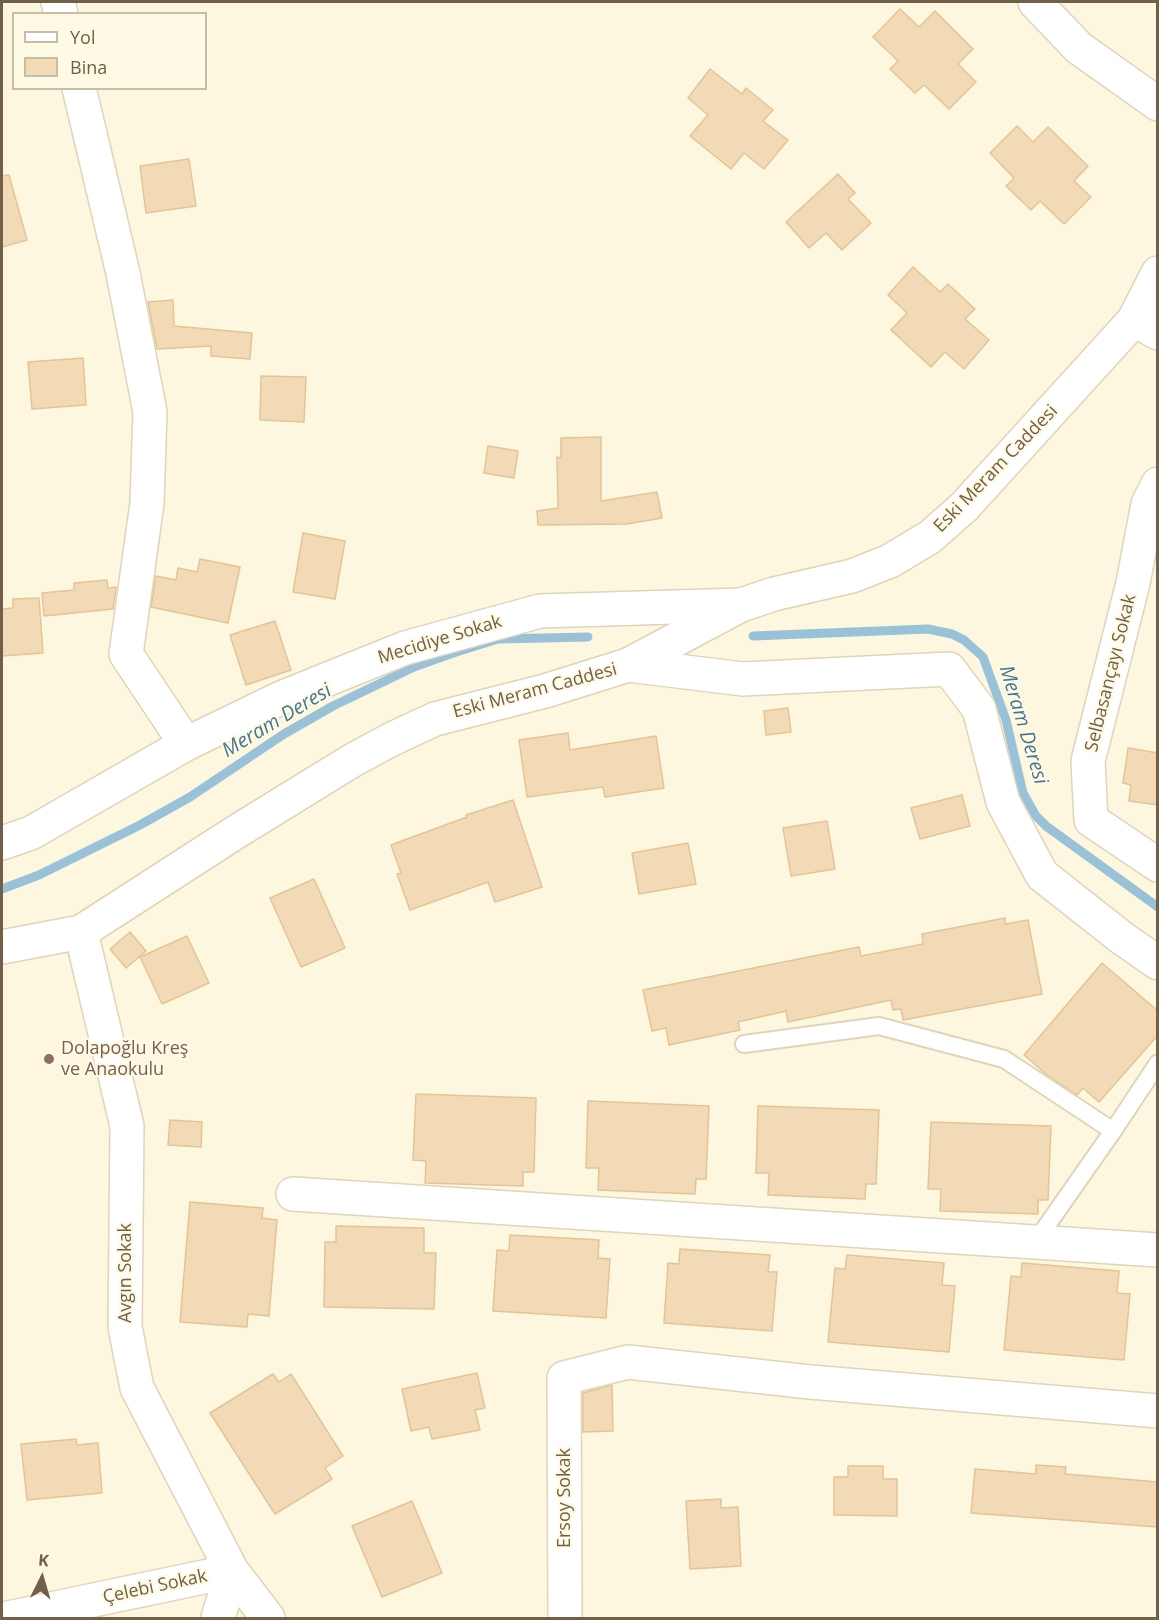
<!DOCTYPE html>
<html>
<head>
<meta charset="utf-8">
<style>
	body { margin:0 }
	#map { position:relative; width:1159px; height:1620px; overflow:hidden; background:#fcf7de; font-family:"Open Sans",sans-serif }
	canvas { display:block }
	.frame { position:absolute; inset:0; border:3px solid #725f47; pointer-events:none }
	.legend { position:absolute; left:12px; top:12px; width:195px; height:78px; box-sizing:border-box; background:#fffae4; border:2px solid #c7bca5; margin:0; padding:8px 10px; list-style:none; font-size:18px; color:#725f47 }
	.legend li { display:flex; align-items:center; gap:12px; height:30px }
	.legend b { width:30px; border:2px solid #c7bca5 }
	.north { position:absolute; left:12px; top:1548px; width:60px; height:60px; -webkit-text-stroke:4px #fffae4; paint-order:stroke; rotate:5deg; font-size:16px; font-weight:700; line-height:24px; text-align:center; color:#725f47 }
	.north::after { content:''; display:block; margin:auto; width:21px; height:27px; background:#725f47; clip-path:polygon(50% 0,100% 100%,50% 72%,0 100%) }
</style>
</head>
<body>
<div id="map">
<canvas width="1159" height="1620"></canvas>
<div class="frame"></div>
<ul class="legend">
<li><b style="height:8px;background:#fff"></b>Yol</li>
<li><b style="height:16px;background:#f2dab6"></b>Bina</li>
</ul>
<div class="north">K</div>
</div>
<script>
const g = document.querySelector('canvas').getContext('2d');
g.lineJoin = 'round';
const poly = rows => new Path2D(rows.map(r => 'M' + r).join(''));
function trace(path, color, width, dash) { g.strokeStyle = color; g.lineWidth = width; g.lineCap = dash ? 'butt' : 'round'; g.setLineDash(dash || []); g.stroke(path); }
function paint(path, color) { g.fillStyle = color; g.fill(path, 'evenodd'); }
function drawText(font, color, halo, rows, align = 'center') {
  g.font = font + ' "Open Sans",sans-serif'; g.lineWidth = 4.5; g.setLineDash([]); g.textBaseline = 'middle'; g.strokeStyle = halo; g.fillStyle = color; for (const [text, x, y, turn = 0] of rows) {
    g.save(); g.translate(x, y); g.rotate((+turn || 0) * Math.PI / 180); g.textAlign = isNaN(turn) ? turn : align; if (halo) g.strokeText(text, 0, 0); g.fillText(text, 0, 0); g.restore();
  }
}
const stream = poly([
	[753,636,928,629,952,634,964,640,983,657,1006,720,1023,793,1036,816,1046,826,1158,907],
	[2,889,39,875,140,825,190,797,284,734,333,706,414,667,456,652,498,639,588,637]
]);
const building = poly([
	[900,9,919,27,935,11,973,49,958,64,976,82,949,109,924,85,915,93,890,69,898,61,873,37,900,9],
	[710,69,742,94,746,88,773,110,763,121,788,140,764,169,744,153,731,169,690,136,708,115,688,98,710,69],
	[1017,126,1033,142,1048,127,1088,166,1074,181,1091,197,1064,224,1040,201,1031,210,1006,186,1014,178,990,153,1017,126],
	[189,159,196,206,146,213,140,166,189,159],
	[838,174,855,193,848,199,871,223,842,250,826,233,809,248,786,222,838,174],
	[9,175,27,240,2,247,2,176,9,175],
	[913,267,940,292,948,284,975,309,965,319,989,340,964,369,945,352,931,367,891,330,907,313,888,295,913,267],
	[173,300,174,326,252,333,250,359,211,356,211,346,157,349,148,302,173,300],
	[83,358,86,405,32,409,28,362,83,358],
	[261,376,306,377,304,422,260,420,261,376],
	[601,437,601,501,657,492,662,518,627,524,538,525,537,511,558,508,557,457,561,458,561,438,601,437],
	[488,446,518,451,514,478,484,473,488,446],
	[303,533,345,541,335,599,293,592,303,533],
	[200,559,240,567,228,623,151,607,156,576,176,580,178,568,197,572,200,559],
	[107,580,108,588,116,587,113,609,44,616,42,593,74,590,74,583,107,580],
	[39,598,43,653,2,656,2,609,13,608,13,599,39,598],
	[275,621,291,670,246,685,230,635,275,621],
	[788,708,791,732,766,735,764,711,788,708],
	[568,733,570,750,656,736,664,788,605,797,603,787,527,797,519,740,568,733],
	[1128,748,1158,753,1158,805,1129,801,1131,785,1123,783,1128,748],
	[962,795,970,826,920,839,911,808,962,795],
	[513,800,542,887,495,902,488,882,410,910,397,874,401,873,391,845,467,817,466,815,513,800],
	[827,821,835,869,791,876,783,828,827,821],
	[688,843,696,884,639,894,632,853,688,843],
	[314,879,345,948,301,967,270,898,314,879],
	[1005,918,1005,924,1028,920,1042,994,903,1020,901,1009,893,1010,891,1000,788,1022,786,1011,738,1022,740,1030,669,1045,666,1028,652,1031,643,990,859,947,861,956,923,944,922,934,1005,918],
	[130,932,146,951,126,968,110,949,130,932],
	[187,936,209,983,162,1004,140,957,187,936],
	[1102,963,1158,1011,1158,1035,1099,1102,1083,1088,1077,1095,1047,1075,1024,1055,1102,963],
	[416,1094,536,1098,534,1172,523,1172,523,1186,425,1183,426,1161,413,1160,416,1094],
	[588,1101,709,1106,706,1179,696,1179,695,1194,598,1190,599,1168,586,1168,588,1101],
	[758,1106,879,1110,876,1184,866,1184,865,1199,768,1195,769,1173,756,1173,758,1106],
	[170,1120,202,1122,201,1147,168,1145,170,1120],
	[931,1122,1051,1126,1048,1200,1038,1200,1038,1214,940,1211,941,1189,928,1189,931,1122],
	[190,1202,263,1208,262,1218,277,1220,269,1316,248,1314,247,1327,180,1322,190,1202],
	[336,1226,424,1228,424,1253,436,1253,434,1309,324,1307,325,1242,336,1242,336,1226],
	[510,1235,599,1240,598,1258,610,1259,606,1318,493,1311,497,1250,509,1251,510,1235],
	[680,1249,770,1255,768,1272,777,1272,772,1331,664,1323,668,1263,679,1264,680,1249],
	[847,1255,944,1263,942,1285,955,1286,949,1352,828,1342,835,1268,845,1269,847,1255],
	[1022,1263,1119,1271,1117,1293,1130,1294,1124,1360,1004,1350,1011,1276,1021,1277,1022,1263],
	[477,1373,485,1408,475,1410,480,1430,432,1439,429,1427,411,1431,402,1389,477,1373],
	[273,1374,279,1382,291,1374,343,1456,325,1468,332,1479,275,1514,210,1413,273,1374],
	[612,1385,613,1431,583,1432,583,1393,612,1385],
	[76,1439,77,1445,98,1443,102,1493,27,1500,21,1444,76,1439],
	[1036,1465,1066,1467,1065,1474,1158,1482,1158,1527,971,1513,975,1469,1036,1474,1036,1465],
	[848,1466,883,1466,883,1479,897,1479,897,1516,834,1515,834,1477,848,1477,848,1466],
	[721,1499,721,1508,738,1507,741,1566,690,1569,686,1501,721,1499],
	[412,1501,442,1573,382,1597,352,1526,412,1501]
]);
const lane = poly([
	[744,1044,879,1026,1004,1059,1113,1131],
	[1036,1241,1113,1131,1158,1063]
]);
const street = poly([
	[58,2,61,14],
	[1035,2,1079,48,1158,104],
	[79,88,123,273,150,412,147,503,126,654,186,744],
	[1134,320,1158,333],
	[1158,484,1148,504,1133,583,1088,761,1091,820,1158,865],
	[628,665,743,679,949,669,979,709,1003,802,1042,875,1122,938,1158,963],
	[2,843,31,833,186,744,281,698,405,648,540,611,741,605],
	[81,932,127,1126,125,1327,137,1388,232,1571,268,1618],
	[293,1194,1158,1250],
	[8,1618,232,1571,218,1618],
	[565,1618,564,1378,628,1362,810,1382,1158,1411]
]);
const secondary = poly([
	[2,947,81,932,236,832,353,760,392,739,435,719,545,691,628,665,741,605,774,594,852,576,890,561,930,537,964,507,1134,320,1158,273]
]);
const markers = [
	[49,1059,6,"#8d6e63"]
];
const streetNames = [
	["Eski Meram Caddesi",996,469,-46],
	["Mecidiye Sokak",440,640,-17],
	["Selbasançayı Sokak",1111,673,-76],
	["Eski Meram Caddesi",535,691,-15],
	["Avgın Sokak",126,1273,-90],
	["Ersoy Sokak",565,1498,-90],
	["Çelebi Sokak",155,1587,-12]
];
const educationNames = [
	["Dolapoğlu Kreş",61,1049],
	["ve Anaokulu",61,1070]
];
const waterNames = [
	["Meram Deresi",277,721,-31],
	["Meram Deresi",1023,725,73]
];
trace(stream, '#99c1d7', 9);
paint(building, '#f2dab6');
trace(building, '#e4c496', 1.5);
trace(lane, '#e0d4bb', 20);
trace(street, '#e0d4bb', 36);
trace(secondary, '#e2d3b5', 36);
trace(lane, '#fff', 16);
trace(street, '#fff', 33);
trace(secondary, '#fff', 33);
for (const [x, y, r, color] of markers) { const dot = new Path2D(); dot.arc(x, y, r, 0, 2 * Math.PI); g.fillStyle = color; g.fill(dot); trace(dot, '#fffae4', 2); }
drawText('18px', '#725f47', '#fffae4', streetNames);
drawText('18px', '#785e54', '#fffae4', educationNames, 'left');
drawText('italic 20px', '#467793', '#fffae4', waterNames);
</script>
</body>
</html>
